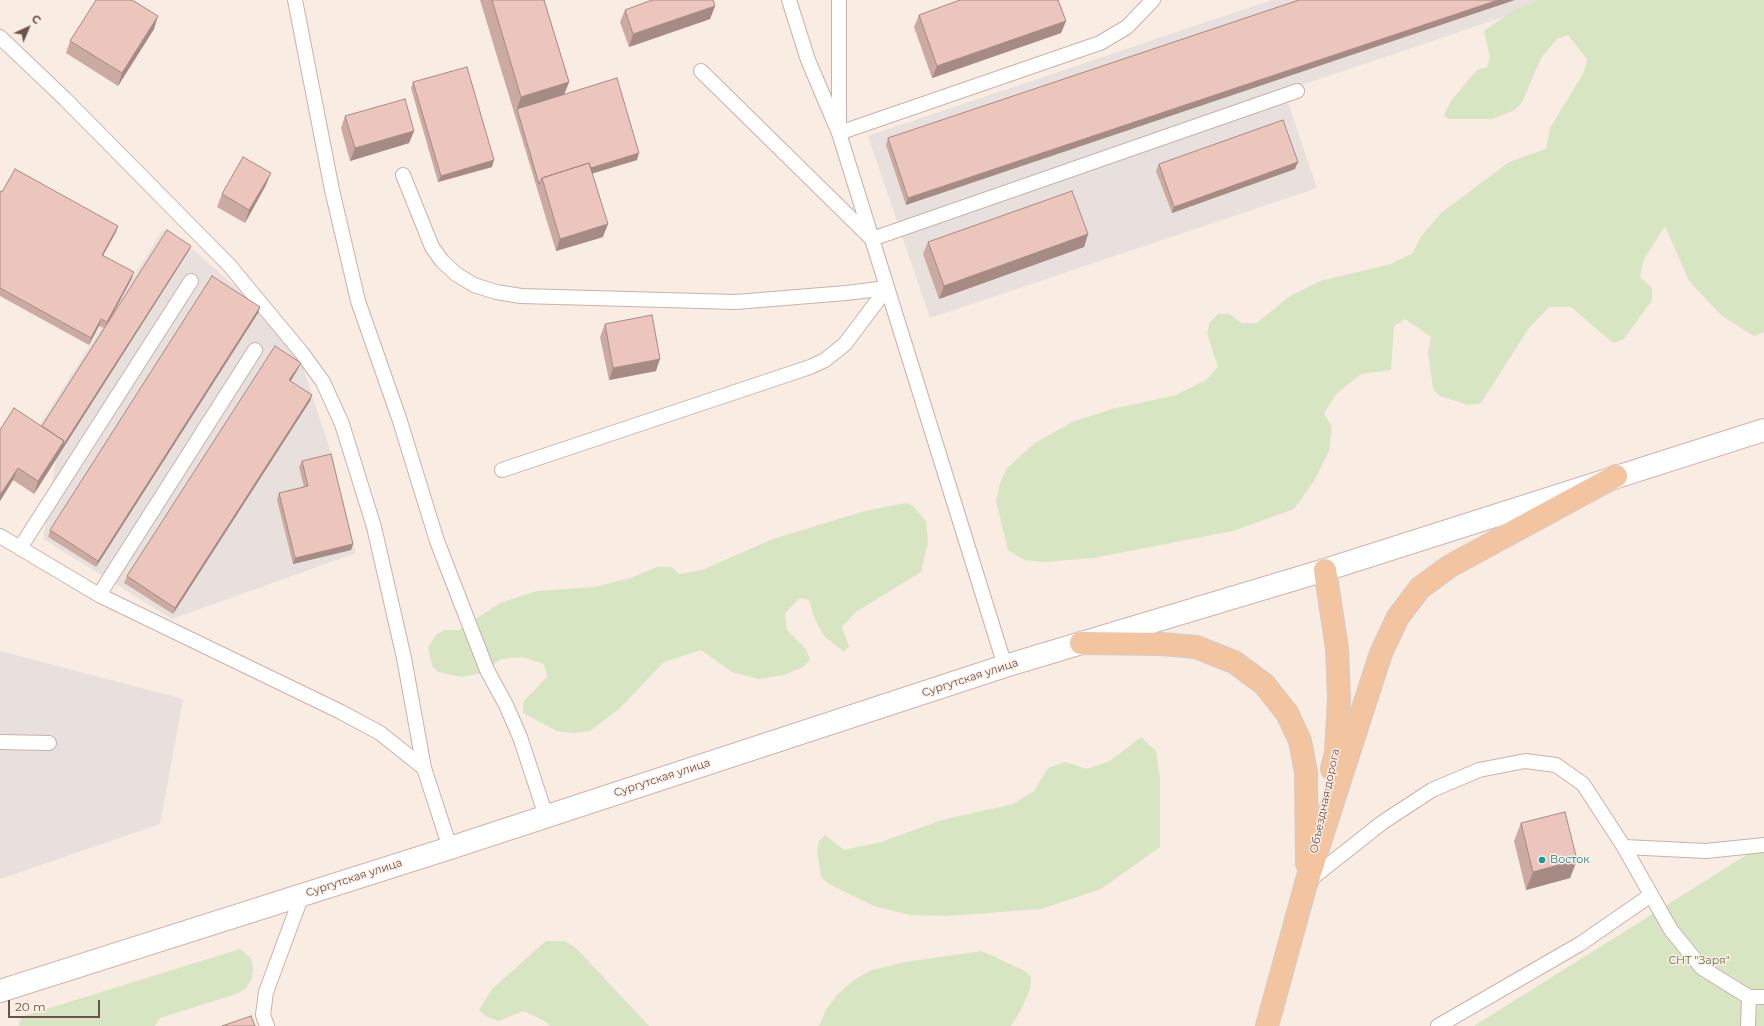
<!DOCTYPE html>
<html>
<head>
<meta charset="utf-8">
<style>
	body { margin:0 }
	#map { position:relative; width:1764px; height:1026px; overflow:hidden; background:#f9ece2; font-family:Montserrat,sans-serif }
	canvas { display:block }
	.north { position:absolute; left:8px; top:8px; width:40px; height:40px; -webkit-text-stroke:3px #fdf0e7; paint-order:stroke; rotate:44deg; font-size:11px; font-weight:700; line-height:16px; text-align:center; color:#6e514b }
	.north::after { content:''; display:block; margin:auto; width:14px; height:18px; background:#6e514b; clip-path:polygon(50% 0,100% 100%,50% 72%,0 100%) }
	.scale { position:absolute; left:8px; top:1000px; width:92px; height:18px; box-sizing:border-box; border:2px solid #6e514b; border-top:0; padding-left:5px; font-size:12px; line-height:14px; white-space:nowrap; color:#6e514b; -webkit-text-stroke:3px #fdf0e7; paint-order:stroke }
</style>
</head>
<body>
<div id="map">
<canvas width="1764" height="1026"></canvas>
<div class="north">С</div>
<div class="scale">20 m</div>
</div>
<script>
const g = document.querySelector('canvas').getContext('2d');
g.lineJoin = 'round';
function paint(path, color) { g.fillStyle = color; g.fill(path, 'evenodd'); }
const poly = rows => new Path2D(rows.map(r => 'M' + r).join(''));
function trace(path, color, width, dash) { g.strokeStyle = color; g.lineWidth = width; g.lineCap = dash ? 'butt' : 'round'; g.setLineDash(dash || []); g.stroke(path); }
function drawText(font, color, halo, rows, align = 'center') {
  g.font = font + ' Montserrat,sans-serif'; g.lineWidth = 3; g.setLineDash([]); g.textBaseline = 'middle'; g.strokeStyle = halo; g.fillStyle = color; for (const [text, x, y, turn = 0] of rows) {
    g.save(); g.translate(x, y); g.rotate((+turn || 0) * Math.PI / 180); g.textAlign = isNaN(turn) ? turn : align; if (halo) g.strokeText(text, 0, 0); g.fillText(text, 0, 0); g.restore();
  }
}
const industrial = poly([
	[1272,0,1547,0,1548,2,1284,91,1317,188,930,318,868,136],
	[163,230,191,248,262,310,303,367,333,459,356,553,172,619,43,539,57,453,32,437],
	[0,651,183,699,160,824,0,879]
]);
const green = poly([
	[1539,0,1764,0,1764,332,1754,336,1722,316,1689,281,1665,226,1644,259,1640,277,1652,288,1652,300,1624,339,1613,343,1571,307,1549,307,1529,328,1481,403,1468,405,1440,396,1433,389,1428,352,1431,337,1405,319,1394,326,1391,370,1361,374,1337,393,1324,413,1332,428,1329,451,1314,481,1294,509,1233,531,1093,558,1044,562,1024,560,1008,550,996,501,1000,483,1007,468,1035,443,1072,422,1112,409,1176,395,1206,380,1218,367,1207,333,1210,322,1218,314,1229,314,1242,323,1257,323,1290,296,1320,281,1391,264,1413,253,1420,238,1441,213,1509,162,1546,149,1550,128,1584,72,1587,59,1568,35,1557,39,1541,58,1522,102,1515,110,1492,119,1448,119,1444,116,1450,102,1477,70,1487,67,1490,57,1484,31,1514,10],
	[906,503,912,505,926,521,928,542,921,572,856,612,842,627,849,646,844,652,825,637,815,620,809,600,800,598,785,613,787,630,806,649,810,660,803,667,784,675,758,679,732,672,701,650,664,662,620,708,590,731,574,733,557,731,523,713,523,702,547,677,544,664,522,657,501,659,481,673,462,677,438,672,432,666,428,647,437,634,445,630,459,630,500,603,537,591,594,587,631,578,657,567,672,567,679,574,702,570,773,539,865,511],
	[1141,737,1156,751,1160,778,1160,847,1101,889,1041,909,946,916,910,915,874,906,829,884,821,877,817,851,819,841,825,835,844,850,881,842,942,820,1013,804,1034,791,1048,768,1065,762,1087,769,1110,761],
	[1764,844,1764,1026,1474,1026],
	[546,941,565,941,576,948,649,1026,550,1026,543,1020,523,1011,499,1021,487,1017,479,1010,492,989],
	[240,949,251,958,253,967,252,978,246,988,239,993,160,1018,155,1026,19,1026,20,1020,24,1016],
	[982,951,1025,971,1031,977,1030,989,1021,1010,1011,1026,819,1026,826,1010,837,995,855,979,872,970,906,962]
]);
const service = poly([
	[295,0,332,190,358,301,399,418,437,541,487,670,506,705,520,737,546,816],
	[789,0,808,60,839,133],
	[0,37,65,99,229,265,302,353,323,382,342,424,374,527,404,658,424,768,450,848],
	[701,71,872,239,1297,91],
	[839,127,839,0],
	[403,175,432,247,442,261,456,274,474,285,496,292,521,296,736,302,846,293,887,288],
	[502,470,810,367,825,360,845,344,887,288],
	[0,536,99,595,341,712,380,733,424,768],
	[20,548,191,281],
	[99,595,255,350],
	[1005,666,839,133,1100,43,1127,27,1153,0],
	[0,742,49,743],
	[1624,847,1706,851,1764,845],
	[1307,882,1383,822,1432,790,1479,770,1525,761,1556,765,1583,784,1624,847,1671,930,1702,968,1749,997,1764,997],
	[267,1026,263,1015,266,992,302,895],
	[1438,1026,1580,944,1651,895],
	[1748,1026,1749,997]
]);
const secondary = poly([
	[0,991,450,848,1005,666,1325,570,1764,430]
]);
const primary = poly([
	[1325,570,1337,648,1339,698,1336,753,1332,769],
	[1081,643,1161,644,1196,647,1234,662,1264,684,1287,713,1300,741,1306,772,1307,863],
	[1307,882,1381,653,1398,617,1420,588,1450,566,1616,476],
	[1267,1026,1310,869]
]);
const wall = poly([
	[480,0,544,0,569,82,564,94,637,160,592,173,603,237,556,251],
	[1299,0,906,205,886,145,888,138],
	[715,6,710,19,629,47,620,22,625,10],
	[919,15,1066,21,1061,33,932,78,914,27],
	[154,29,118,86,66,53,70,41],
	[413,82,492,167,438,182,411,88],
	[345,116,414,131,409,143,350,161,341,128],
	[1159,164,1295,169,1172,213,1156,171],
	[266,185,245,223,217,207,222,194],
	[0,191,2,192,118,226,116,232,103,255,132,278,107,324,191,246,188,252,34,494,13,480,0,501,0,430,42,426,104,328,99,326,89,345,0,296],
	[1088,234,1084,247,939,299,923,254,928,242],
	[260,307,258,313,96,567,48,537,50,530],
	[605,324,656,371,609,380,600,337],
	[298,369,290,381,312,395,310,401,173,614,124,583,127,576],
	[302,461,353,544,351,550,293,564,277,500,279,493,304,487,299,467],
	[1521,823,1577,860,1570,878,1526,890,1514,841]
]);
const shadedWall = poly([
	[1498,0,1515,0,906,205,908,198],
	[715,6,710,19,629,47,633,34],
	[158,16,154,29,118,86,122,73],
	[1066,21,1061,33,932,78,937,66],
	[569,82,562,100,517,109,521,97],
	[414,131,409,143,350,161,355,148],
	[639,153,637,160,545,188,543,182],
	[494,160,492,167,438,182,441,176],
	[1298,162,1295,169,1172,213,1174,207],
	[271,173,266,185,245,223,249,210],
	[608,224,603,237,556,251,560,239],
	[118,226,116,232,100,261,102,255],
	[1088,234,1084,247,939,299,944,286],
	[191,246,188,252,34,494,38,481],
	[134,272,132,278,105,329,107,322],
	[260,307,258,313,96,567,98,561],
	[101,319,99,326,89,345,91,338],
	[660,359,656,371,609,380,613,368],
	[301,363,298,369,287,387,289,380],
	[312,395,310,401,173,614,175,608],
	[18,468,13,480,0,501,0,495],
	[353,544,351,550,293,564,295,558],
	[1577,860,1570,878,1526,890,1533,872]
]);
const building = poly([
	[96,0,132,0,158,16,122,73,70,41,96,0],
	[492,0,544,0,569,82,521,97,492,0],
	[652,0,713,0,715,6,633,34,625,10,652,0],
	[960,0,1058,0,1066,21,937,66,919,15,960,0],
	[1299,0,1498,0,908,198,888,138,1299,0],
	[467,67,494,160,441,176,413,82,467,67],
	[617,78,639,153,591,168,589,163,542,178,539,184,517,109,617,78],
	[405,99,414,131,355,148,345,116,405,99],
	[1283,120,1298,162,1174,207,1159,164,1283,120],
	[243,157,271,173,249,210,222,194,243,157],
	[589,163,608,224,560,239,542,178,589,163],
	[15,169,118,226,102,255,134,272,107,322,101,319,91,338,0,288,0,191,2,192,15,169],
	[1072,191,1088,234,944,286,928,242,1072,191],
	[167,230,191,246,62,447,64,441,42,426,167,230],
	[212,276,260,307,98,561,50,530,212,276],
	[652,315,660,359,613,368,605,324,652,315],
	[275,346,301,363,289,380,312,395,175,608,127,576,275,346],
	[14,408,64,441,38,481,18,468,0,495,0,430,14,408],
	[331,454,353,544,295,558,279,493,308,486,302,461,331,454],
	[1565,812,1577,860,1533,872,1521,823,1565,812],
	[251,1016,255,1026,222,1026,251,1016]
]);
const markers = [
	[1542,860,4,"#0f9aa8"]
];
const streetNames = [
	["Сургутская улица",970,678,-18],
	["Сургутская улица",662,778,-18],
	["Объездная дорога",1325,801,-78],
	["Сургутская улица",354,878,-18]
];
const cultureNames = [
	["Восток",1550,860]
];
const parkNames = [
	["СНТ \"Заря\"",1699,961]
];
paint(industrial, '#e8e0dc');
paint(green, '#d7e5c2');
trace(service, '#c8b2aa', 16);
trace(secondary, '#cdb3aa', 24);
trace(primary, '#d4cbc9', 24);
trace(service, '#fff', 14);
trace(secondary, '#fff', 22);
trace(primary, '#f2c4a0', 22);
paint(wall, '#cbaaa2');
paint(shadedWall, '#a58b84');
paint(building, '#ecc6bc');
trace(building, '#a58b84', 1);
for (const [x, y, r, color] of markers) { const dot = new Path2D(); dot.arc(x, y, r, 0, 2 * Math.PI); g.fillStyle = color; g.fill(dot); trace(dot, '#fdf0e7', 1.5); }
drawText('11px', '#6e514b', '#fdf0e7', streetNames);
drawText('11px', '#0d838f', '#fdf0e7', cultureNames, 'left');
drawText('11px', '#5b7245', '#fdf0e7', parkNames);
</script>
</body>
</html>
